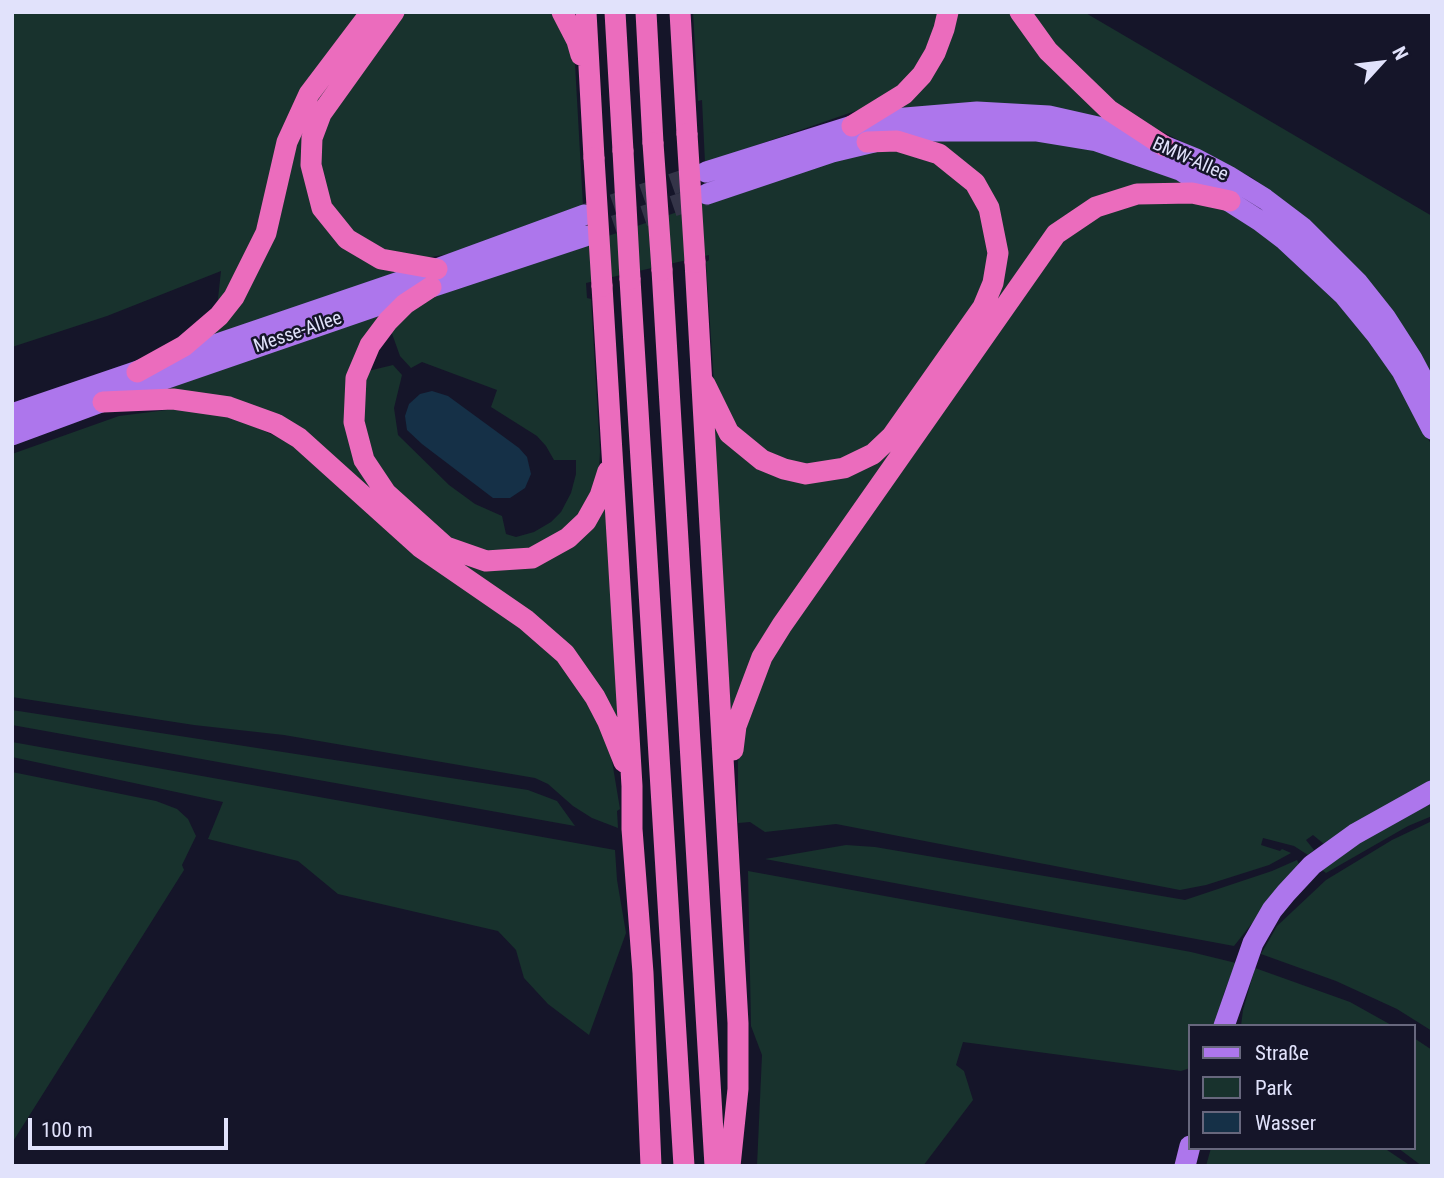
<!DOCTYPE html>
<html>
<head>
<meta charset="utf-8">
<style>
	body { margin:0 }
	#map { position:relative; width:1444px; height:1178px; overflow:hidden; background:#151529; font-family:"Roboto Condensed",sans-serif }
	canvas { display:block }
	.frame { position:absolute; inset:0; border:14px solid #e1e2fb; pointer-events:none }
	.legend { position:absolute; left:1188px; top:1024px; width:228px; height:126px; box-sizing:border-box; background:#151529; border:2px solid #67677d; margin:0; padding:9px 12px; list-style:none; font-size:21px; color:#e1e2fb }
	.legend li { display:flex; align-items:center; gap:14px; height:35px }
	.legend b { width:35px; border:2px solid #67677d }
	.north { position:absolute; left:1346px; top:28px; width:70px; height:70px; -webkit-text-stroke:5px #151529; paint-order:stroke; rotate:63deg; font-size:19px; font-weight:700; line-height:28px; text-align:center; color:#e1e2fb }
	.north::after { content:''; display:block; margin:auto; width:24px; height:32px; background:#e1e2fb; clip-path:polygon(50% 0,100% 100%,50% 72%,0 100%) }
	.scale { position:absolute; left:28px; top:1118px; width:200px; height:32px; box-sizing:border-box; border:4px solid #e1e2fb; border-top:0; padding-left:9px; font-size:21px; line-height:24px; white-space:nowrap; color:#e1e2fb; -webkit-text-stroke:5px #151529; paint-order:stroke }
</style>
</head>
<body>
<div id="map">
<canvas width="1444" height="1178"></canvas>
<div class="frame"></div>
<ul class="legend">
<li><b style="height:9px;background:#ad76ec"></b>Straße</li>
<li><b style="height:19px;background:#18322d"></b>Park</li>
<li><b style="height:19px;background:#153047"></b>Wasser</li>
</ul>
<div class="north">N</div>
<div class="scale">100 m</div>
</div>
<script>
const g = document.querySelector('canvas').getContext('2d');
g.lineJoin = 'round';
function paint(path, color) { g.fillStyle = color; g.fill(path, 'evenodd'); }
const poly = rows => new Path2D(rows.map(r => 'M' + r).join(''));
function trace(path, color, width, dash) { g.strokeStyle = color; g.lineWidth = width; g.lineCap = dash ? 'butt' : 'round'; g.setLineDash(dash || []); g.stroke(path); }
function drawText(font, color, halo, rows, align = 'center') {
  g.font = font + ' "Roboto Condensed",sans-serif'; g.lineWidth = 5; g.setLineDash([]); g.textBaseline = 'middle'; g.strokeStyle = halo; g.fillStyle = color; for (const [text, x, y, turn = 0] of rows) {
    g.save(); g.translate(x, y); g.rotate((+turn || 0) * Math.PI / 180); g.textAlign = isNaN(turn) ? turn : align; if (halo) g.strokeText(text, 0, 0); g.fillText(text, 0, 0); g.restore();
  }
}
const green = poly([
	[12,12,362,12,313,76,260,229,217,308,221,271,107,316,12,347],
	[402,12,552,12,570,42,575,64,583,206,449,254,419,259,398,257,339,223,318,180,324,120],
	[693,12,941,12,933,44,900,88,867,107,705,163,702,100,698,101],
	[955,12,1011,12,1117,121,896,111],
	[1028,12,1084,12,1432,216,1432,380,1311,221,1251,177,1151,126,1095,90],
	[333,83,311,198,401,275,200,345,223,318,293,144,319,91],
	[998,135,1086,146,1200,188,1071,215,800,588,732,726,710,411,743,455,846,473,988,310,998,216,919,140],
	[899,148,957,173,990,226,988,282,879,442,831,466,784,463,736,431,714,384,706,262,709,260,709,255,586,283,587,298,591,299,600,451,599,470,586,509,558,537,510,556,458,547,392,492,362,436,364,372,393,365,402,375,394,408,398,435,449,485,475,504,502,516,506,534,516,537,534,532,551,522,561,512,571,493,576,474,576,460,554,460,546,446,537,436,491,407,497,390,422,362,411,368,400,356,390,328,402,316,434,297,455,289,842,155],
	[1208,203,1247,221,1311,273,1363,329,1406,396,1432,446,1432,780,1324,844,1313,835,1306,840,1314,850,1308,855,1294,846,1263,838,1261,845,1280,851,1282,849,1291,853,1269,865,1206,885,1180,890,836,824,765,832,750,822,738,823,738,761,743,734,769,658,1047,252,1117,204],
	[393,306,347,416,421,535,517,566,605,497,622,735,604,703,321,448,152,391],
	[175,409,213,413,243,421,296,446,523,628,562,665,595,714,611,755,620,809,617,811,618,828,592,818,573,806,548,784,535,778,284,735,194,725,12,697,12,454,119,416],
	[12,710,528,790,557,801,575,826,12,725],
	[12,742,615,850,617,880,626,933,589,1035,548,1004,524,978,516,950,498,931,338,894,298,861,208,839,223,802,12,757],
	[12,772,156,801,177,809,188,819,196,836,182,865,184,870,12,1143],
	[1432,804,1432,816,1408,826,1326,873,1322,870,1348,850,1401,817],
	[1432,821,1432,1031,1397,1009,1336,981,1261,954,1277,926,1326,880,1392,840],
	[846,845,875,847,1185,900,1272,871,1297,860,1299,864,1234,946,765,859],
	[748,871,1191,952,1236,963,1224,993,1215,1026,1190,1026,1190,1068,1181,1071,963,1042,956,1065,964,1071,973,1100,923,1166,757,1166,762,1055,751,1026],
	[1255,968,1350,1002,1393,1026,1241,1026,1243,1010],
	[1414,1038,1432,1050,1432,1166,1422,1166,1398,1148,1414,1148],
	[1211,1148,1384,1148,1411,1166,1206,1166]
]);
const water = poly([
	[432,391,448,396,519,448,527,457,531,474,525,488,510,498,493,498,422,444,407,430,405,416,409,404,420,394]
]);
const majorTunnel = poly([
	[584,215,704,173],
	[585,236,706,195]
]);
const major = poly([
	[706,172,852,126,893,119,977,112,1049,116,1111,130,1164,146,1196,159,1228,176,1265,199,1302,227,1358,283,1385,317,1412,359,1432,397],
	[707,194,832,152,920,131,1036,131,1097,141,1180,170,1260,221,1285,240,1344,295,1376,334,1402,371,1432,429],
	[12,414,420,275,584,215],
	[12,435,150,384,431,287,585,236],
	[1224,1026,1253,943,1272,910,1286,893,1312,865,1355,834,1432,791],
	[1185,1166,1190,1146]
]);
const highway = poly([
	[394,12,321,114,312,138,311,165,322,208,347,239,381,259,437,269],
	[562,12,577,41,581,55],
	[586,12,594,158],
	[615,12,623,151],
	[646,12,653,143],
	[680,12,687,134],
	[1020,12,1048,51,1109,110,1164,146],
	[852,126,904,94,922,75,935,53,944,29,948,12],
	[695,262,738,1023,738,1089,730,1166],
	[662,270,715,1166],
	[630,279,684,1166],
	[602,286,632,786,632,829,643,973,651,1166],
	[431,287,405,304,388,321,370,345,356,378,354,422,364,460,386,493,446,547,486,561,532,558,568,538,586,521,600,496,608,471],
	[137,372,184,346,219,316,234,297,266,233,287,142,309,94,371,12],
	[705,384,729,433,762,460,784,469,806,474,844,468,873,454,892,436,983,307,993,283,998,253,989,208,975,183,939,154,897,141,867,142],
	[103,402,173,399,229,407,276,424,299,438,420,547,526,620,565,654,595,697,608,722,624,762],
	[733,750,736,726,762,657,782,625,1056,234,1096,207,1137,194,1192,193,1230,201]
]);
const highwayBridge = poly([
	[687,134,695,262],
	[653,143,662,270],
	[623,151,630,279],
	[594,158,602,286]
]);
const streetNames = [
	["BMW-Allee",1190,160,24],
	["Messe-Allee",298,333,-19]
];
paint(green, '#18322d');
paint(water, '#153047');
trace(majorTunnel, '#343448', 21, [21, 10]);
trace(major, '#ad76ec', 21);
trace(highway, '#eb6cbd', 21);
trace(highwayBridge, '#eb6cbd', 21);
drawText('19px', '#e1e2fb', '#151529', streetNames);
</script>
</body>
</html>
